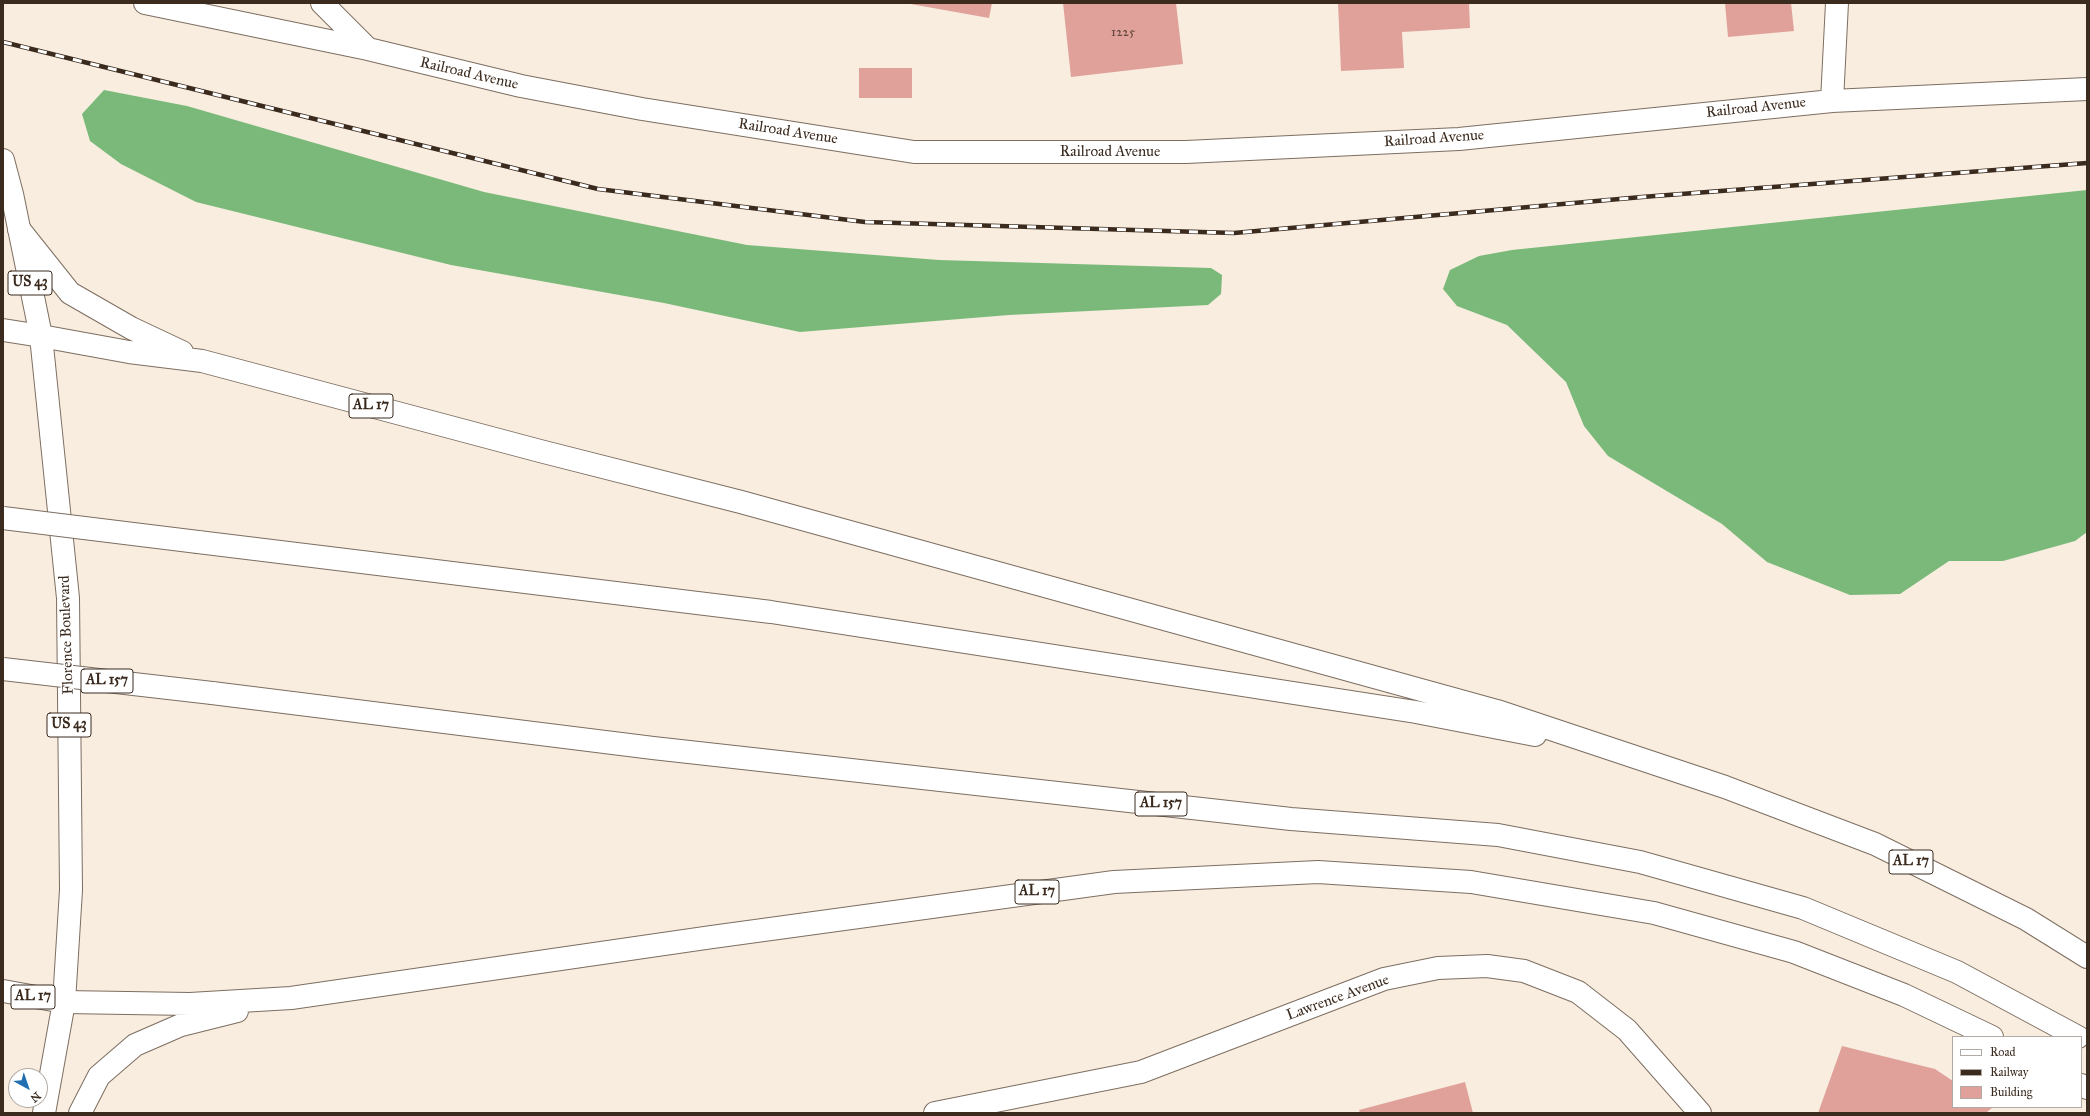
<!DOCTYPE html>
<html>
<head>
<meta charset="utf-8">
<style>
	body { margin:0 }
	#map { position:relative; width:2090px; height:1116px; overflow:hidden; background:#f8edde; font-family:"IM FELL Great Primer",serif }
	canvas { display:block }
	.frame { position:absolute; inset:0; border:4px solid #3b2a1e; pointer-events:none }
	.legend { position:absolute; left:1952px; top:1036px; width:130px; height:72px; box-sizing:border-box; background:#fff; border:1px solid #b1aaa5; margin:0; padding:5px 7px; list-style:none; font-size:12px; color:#3b2a1e }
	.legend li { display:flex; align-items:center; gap:8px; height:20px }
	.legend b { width:20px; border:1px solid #b1aaa5 }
	.north { position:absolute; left:8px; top:1068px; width:40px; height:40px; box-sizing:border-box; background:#fff; border:1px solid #b1aaa5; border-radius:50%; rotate:140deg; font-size:11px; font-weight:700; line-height:16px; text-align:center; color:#3b2a1e }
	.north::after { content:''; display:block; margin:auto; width:14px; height:18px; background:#1f6fb2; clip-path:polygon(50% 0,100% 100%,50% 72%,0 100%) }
</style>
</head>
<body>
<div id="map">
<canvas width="2090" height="1116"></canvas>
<div class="frame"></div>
<ul class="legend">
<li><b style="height:5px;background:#fff"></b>Road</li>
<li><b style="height:5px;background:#3b2a1e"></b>Railway</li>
<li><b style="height:11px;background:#e0a19b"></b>Building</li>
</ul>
<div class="north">N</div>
</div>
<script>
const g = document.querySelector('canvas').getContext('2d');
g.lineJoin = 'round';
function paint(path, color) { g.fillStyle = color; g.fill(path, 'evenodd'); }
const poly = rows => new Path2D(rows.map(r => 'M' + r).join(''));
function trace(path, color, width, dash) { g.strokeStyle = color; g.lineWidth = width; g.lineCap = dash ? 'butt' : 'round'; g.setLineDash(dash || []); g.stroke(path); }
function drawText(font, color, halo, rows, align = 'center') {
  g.font = font + ' "IM FELL Great Primer",serif'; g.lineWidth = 3; g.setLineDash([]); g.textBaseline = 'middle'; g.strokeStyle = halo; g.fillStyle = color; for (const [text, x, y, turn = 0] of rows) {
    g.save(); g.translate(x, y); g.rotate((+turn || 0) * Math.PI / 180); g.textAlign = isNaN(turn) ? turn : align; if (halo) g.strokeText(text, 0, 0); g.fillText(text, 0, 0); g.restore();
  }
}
const forest = poly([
	[104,90,187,106,484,192,747,245,939,260,1211,268,1222,275,1221,294,1208,305,1009,315,800,332,664,303,451,265,196,202,121,164,90,141,82,114],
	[2087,190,2087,532,2075,541,2003,561,1949,561,1900,594,1850,595,1767,562,1722,524,1608,456,1584,426,1566,382,1507,325,1457,306,1443,289,1450,270,1479,256,1512,250]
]);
const building = poly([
	[905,3,992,3,989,18],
	[1063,3,1176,3,1183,64,1071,77],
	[1338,3,1469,3,1470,28,1402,32,1404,68,1341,71],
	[1725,3,1791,3,1794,31,1728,37],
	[859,68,912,68,912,98,859,98],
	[1842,1046,1935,1069,1953,1081,1953,1107,1993,1107,1986,1113,1818,1113],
	[1465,1082,1473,1113,1360,1113,1359,1110]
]);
const minor = poly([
	[145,3,368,49,521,86,642,109,914,152,1186,152,1459,139,1832,101,2087,89],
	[322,3,368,49],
	[1832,101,1837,3],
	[935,1113,1141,1072,1384,979,1438,968,1487,966,1524,971,1578,992,1627,1030,1700,1113]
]);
const primary = poly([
	[19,229,70,293,131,328,182,352],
	[41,336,129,352,202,361,540,451,741,502,1497,711,1725,787,1875,844,2026,919,2087,957],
	[198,542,771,612,1416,712,1535,735],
	[212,693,653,748,1291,819,1498,835,1640,862,1803,908,1957,972,2078,1037],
	[64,1002,190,1004,291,998,712,937,1114,882,1318,872,1471,882,1654,913,1794,952,1904,995,1992,1037],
	[2081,1085,2087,1088],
	[80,1113,99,1076,135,1045,181,1025,237,1011]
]);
const trunk = poly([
	[3,160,12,194,41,336,68,598,71,890,64,1002,44,1113],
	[3,330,41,336],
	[3,991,64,1002]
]);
const rail = poly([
	[3,42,598,189,865,222,1234,233,1642,197,2087,163]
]);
const primaryBridge = poly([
	[3,518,198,542],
	[3,669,212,693]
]);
const numberNames = [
	["1225",1123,33]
];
const shields = [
	[30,283,44],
	[371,406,44],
	[107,681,52],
	[69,725,44],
	[1161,804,52],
	[1911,862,44],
	[1037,892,44],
	[33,997,44]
];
const shieldNames = [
	["US 43",30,283],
	["AL 17",371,406],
	["AL 157",107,681],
	["US 43",69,725],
	["AL 157",1161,804],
	["AL 17",1911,862],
	["AL 17",1037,892],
	["AL 17",33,997]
];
const streetNames = [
	["Railroad Avenue",469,74,13],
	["Railroad Avenue",1756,108,-6],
	["Railroad Avenue",788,132,9],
	["Railroad Avenue",1434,139,-4],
	["Railroad Avenue",1110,152],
	["Florence Boulevard",67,635,-92],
	["Lawrence Avenue",1338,998,-20]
];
paint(forest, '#7ab97a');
paint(building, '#e0a19b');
trace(minor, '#7d6e61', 24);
trace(primary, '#7d6e61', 24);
trace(trunk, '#7d6e61', 24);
trace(minor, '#fff', 22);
trace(primary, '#fff', 22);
trace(trunk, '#fff', 22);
trace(rail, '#3b2a1e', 4.5);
trace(rail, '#fff', 3, [9]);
trace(primaryBridge, '#7d6e61', 24, []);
trace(primaryBridge, '#fff', 22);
drawText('13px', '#64483d', null, numberNames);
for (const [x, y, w] of shields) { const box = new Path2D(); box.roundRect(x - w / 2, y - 12, w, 24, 3); g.fillStyle = '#fff'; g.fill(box); trace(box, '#3b2a1e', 1); }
drawText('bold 14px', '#3b2a1e', null, shieldNames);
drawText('15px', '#3b2a1e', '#fff', streetNames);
</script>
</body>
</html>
